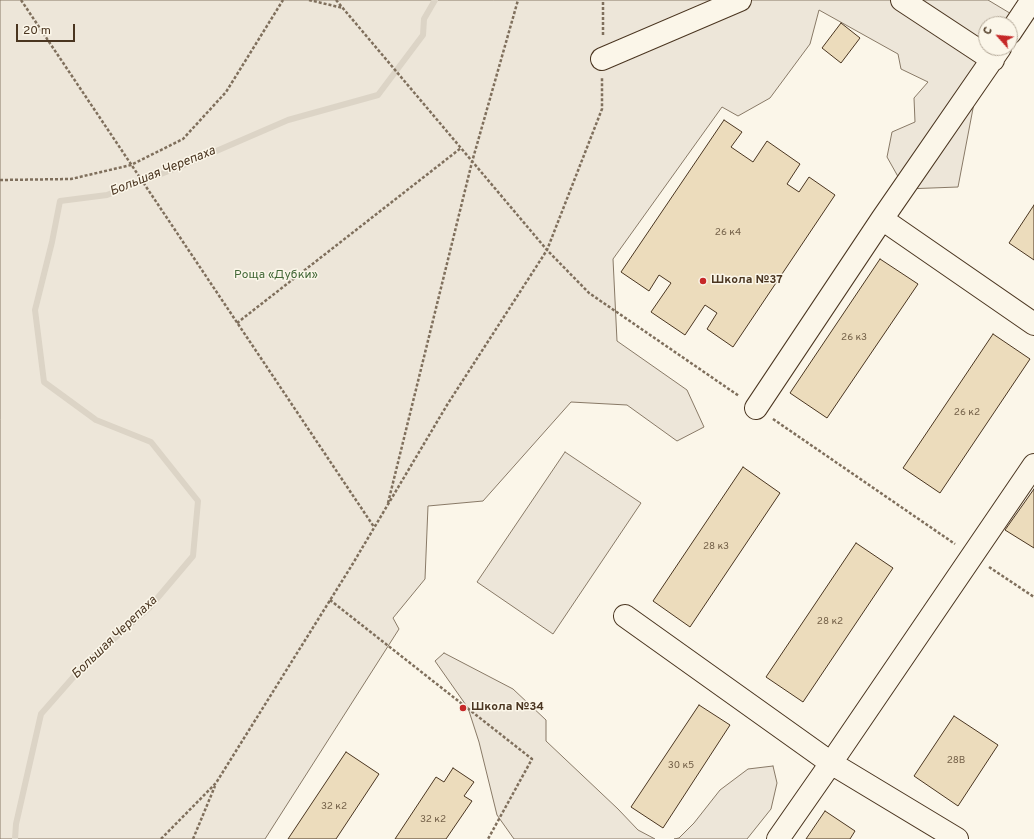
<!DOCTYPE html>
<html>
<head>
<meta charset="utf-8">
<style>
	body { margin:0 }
	#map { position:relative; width:1034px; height:839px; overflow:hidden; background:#fbf6e9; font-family:Overpass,sans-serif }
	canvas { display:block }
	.north { position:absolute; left:978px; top:16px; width:40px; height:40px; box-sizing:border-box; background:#fbf6e9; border:1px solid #b4a999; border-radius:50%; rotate:297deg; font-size:11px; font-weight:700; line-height:16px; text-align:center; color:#4a3520 }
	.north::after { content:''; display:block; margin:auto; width:14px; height:18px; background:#c62828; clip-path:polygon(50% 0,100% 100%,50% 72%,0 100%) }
	.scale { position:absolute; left:16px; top:24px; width:59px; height:18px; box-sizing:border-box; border:2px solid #4a3520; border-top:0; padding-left:5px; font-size:12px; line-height:14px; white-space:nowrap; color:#4a3520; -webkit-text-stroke:3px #fbf6e9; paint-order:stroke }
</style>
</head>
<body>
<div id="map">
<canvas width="1034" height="839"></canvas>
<div class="north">С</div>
<div class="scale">20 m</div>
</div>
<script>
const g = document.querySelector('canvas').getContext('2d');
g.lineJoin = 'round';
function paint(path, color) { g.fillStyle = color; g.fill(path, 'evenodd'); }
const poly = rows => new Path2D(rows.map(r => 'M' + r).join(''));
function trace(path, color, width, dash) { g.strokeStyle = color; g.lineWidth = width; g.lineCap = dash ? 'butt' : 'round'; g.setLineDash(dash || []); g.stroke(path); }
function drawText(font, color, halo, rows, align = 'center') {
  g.font = font + ' Overpass,sans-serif'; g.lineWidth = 3; g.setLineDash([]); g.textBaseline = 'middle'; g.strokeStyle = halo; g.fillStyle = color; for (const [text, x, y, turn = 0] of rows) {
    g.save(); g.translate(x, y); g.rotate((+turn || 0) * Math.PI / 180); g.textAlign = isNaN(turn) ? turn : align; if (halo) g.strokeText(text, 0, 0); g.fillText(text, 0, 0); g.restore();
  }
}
const green = poly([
	[0,0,988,0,1013,15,1019,38,975,98,958,187,905,189,887,157,892,132,915,122,914,98,928,82,901,69,898,54,819,10,810,44,770,98,738,116,722,107,613,259,617,341,687,390,704,427,677,441,627,405,571,402,483,501,428,506,425,579,393,618,399,629,265,839,0,839,0,0],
	[986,24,1010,24,1010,48,986,48,986,24],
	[565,452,641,503,553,634,477,582,565,452],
	[444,653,513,689,546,720,546,741,618,809,638,830,655,839,514,839,497,815,479,742,468,708,435,661,444,653],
	[773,766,777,783,771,809,747,839,674,839,679,838,694,823,720,790,748,769,773,766]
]);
const stream = poly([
	[15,839,16,824,41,714,84,665,149,608,193,556,198,501,151,442,96,420,44,382,35,310,52,242,60,201,107,195,184,165,288,120,378,95,423,35,424,19,435,0]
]);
const building = poly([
	[841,23,860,38,841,63,822,48,841,23],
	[724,120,742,132,731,147,753,162,767,141,800,164,787,184,799,192,809,177,835,195,733,347,707,329,717,313,705,305,685,335,651,312,671,283,659,275,649,291,621,272,724,120],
	[1034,205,1034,260,1009,243,1034,205],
	[880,259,918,284,827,418,790,393,880,259],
	[993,334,1030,359,940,493,903,468,993,334],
	[743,467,780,493,690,627,653,601,743,467],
	[1034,489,1034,548,1005,530,1034,489],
	[856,543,893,568,803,702,766,677,856,543],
	[699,705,730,725,663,828,631,807,699,705],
	[954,716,998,745,958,806,914,776,954,716],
	[346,752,379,774,336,839,288,839,346,752],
	[453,768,474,782,464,796,472,801,446,839,395,839,436,777,444,782,453,768],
	[825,811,855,831,850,839,806,839,825,811]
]);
const path = poly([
	[21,0,374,527],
	[309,0,343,8],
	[336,0,547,250,589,293,739,396],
	[603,35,603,0],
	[0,180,71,179,131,165,183,139,226,92,283,0],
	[237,323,461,148],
	[773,419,955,544],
	[388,503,472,162,518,0],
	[989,567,1034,597],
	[330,600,532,759,488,839],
	[161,839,216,783,352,565,447,405,547,250,602,109,602,78],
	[193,839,215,786]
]);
const minor = poly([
	[902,0,993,60],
	[1010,33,1032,0],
	[602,59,740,0],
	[882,219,1034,324],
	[756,408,882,219,1000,48],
	[625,616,831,763,957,839],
	[778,839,831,763,1034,465]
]);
const markers = [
	[703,281,4,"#c62828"],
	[463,708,4,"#c62828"]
];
const numberNames = [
	["26 к4",728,233],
	["26 к3",854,338],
	["26 к2",967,413],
	["28 к3",716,547],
	["28 к2",830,622],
	["28В",956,761],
	["30 к5",681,766],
	["32 к2",334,807],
	["32 к2",433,820]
];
const parkNames = [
	["Роща «Дубки»",276,276]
];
const poiNames = [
	["Школа №37",711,281],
	["Школа №34",471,708]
];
const waterNames = [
	["Большая Черепаха",163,172,-22],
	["Большая Черепаха",115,638,-44]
];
paint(green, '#ede6d9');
trace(green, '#887966', 1);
trace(stream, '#dcd4c6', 6);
paint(building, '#ecdcbc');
trace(building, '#4a3520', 1);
trace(minor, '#4a3520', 24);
trace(path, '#7f6f5c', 2.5, [3, 2]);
trace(minor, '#fbf6e9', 22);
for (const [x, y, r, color] of markers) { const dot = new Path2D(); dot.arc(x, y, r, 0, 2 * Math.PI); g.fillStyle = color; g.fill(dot); trace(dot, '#fbf6e9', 1.5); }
drawText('10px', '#725f47', null, numberNames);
drawText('12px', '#436837', '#fbf6e9', parkNames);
drawText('bold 12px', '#4a3520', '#fbf6e9', poiNames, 'left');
drawText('italic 13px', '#4a3520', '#fbf6e9', waterNames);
</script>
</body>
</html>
